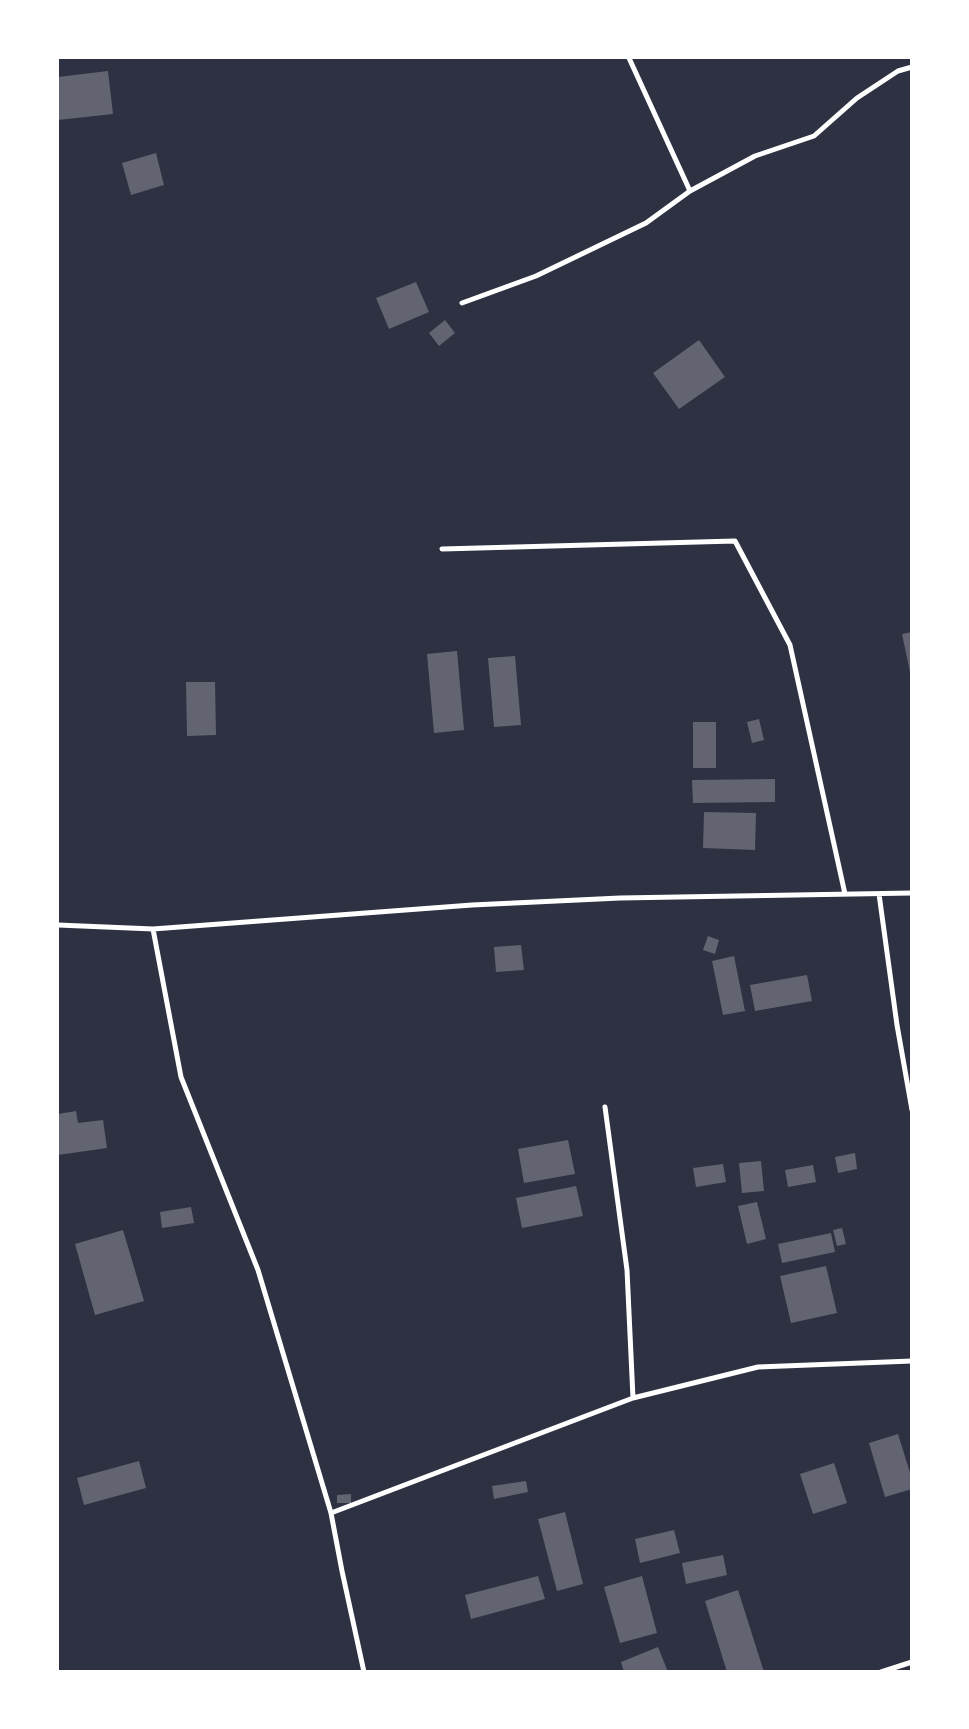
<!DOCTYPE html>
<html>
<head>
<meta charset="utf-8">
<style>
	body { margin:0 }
	#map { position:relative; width:969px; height:1729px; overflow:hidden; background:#2d3142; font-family:Quicksand,sans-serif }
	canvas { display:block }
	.frame { position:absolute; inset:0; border:59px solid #fff; pointer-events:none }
</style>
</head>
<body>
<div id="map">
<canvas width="969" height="1729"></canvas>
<div class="frame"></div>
</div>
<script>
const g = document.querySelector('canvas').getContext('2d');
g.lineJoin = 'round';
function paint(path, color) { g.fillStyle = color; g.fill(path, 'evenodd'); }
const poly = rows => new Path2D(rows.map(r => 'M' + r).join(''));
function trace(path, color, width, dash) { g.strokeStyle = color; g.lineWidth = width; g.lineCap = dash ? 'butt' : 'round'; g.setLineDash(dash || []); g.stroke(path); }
const building = poly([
	[108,71,113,114,58,120,58,77],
	[156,153,164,185,131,195,122,163],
	[416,282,429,312,389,329,376,298],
	[445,320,455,333,439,346,429,333],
	[699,340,725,377,679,409,653,373],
	[912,632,912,677,911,677,902,634],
	[457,651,464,730,434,733,427,654],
	[515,656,521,725,494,727,488,658],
	[186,682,215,682,216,735,187,736],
	[759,719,764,740,752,743,747,722],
	[693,722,716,722,716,768,693,768],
	[775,779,775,802,693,803,692,780],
	[704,812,756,813,755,850,703,848],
	[708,936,719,940,715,954,703,950],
	[521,945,524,970,496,972,494,947],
	[734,956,745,1011,723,1015,712,961],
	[807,975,812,1001,755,1011,750,985],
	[76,1111,78,1123,103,1120,107,1148,58,1155,58,1114],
	[568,1140,575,1174,524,1183,518,1149],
	[855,1153,857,1169,838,1173,835,1157],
	[761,1161,764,1191,742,1193,739,1163],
	[723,1164,726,1182,696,1187,693,1168],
	[813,1165,816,1182,788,1187,785,1170],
	[576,1186,583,1216,522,1228,516,1198],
	[757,1202,766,1239,747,1244,738,1206],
	[191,1207,194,1223,162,1228,160,1212],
	[842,1228,846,1244,837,1246,833,1230],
	[123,1230,144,1301,95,1315,75,1244],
	[831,1233,835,1252,782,1263,778,1244],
	[826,1266,837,1313,791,1323,780,1276],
	[898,1434,912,1479,912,1489,885,1497,869,1443],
	[139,1461,146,1488,84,1505,77,1478],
	[834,1463,847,1503,813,1514,800,1474],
	[526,1481,528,1492,494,1499,492,1486],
	[351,1494,351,1503,337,1503,337,1495],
	[565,1512,583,1584,557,1591,538,1519],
	[674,1530,680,1553,640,1563,635,1539],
	[723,1555,727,1575,686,1584,682,1563],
	[538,1576,545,1599,471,1619,465,1595],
	[642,1576,657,1633,620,1643,604,1587],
	[738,1590,764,1672,727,1672,705,1601],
	[658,1647,668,1672,624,1672,621,1662]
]);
const minor = poly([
	[629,58,690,191],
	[462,303,536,276,646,223,690,191,755,156,814,136,857,98,898,71,912,67],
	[442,549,735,541,790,645,845,894],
	[879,894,897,1025,912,1110],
	[58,925,153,929,472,905,620,898,912,893],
	[153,929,181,1077,258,1270,331,1513],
	[605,1107,627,1270,633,1398],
	[364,1672,342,1571,331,1513,633,1398,758,1367,912,1361],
	[881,1672,912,1662]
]);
paint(building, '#626471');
trace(minor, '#fff', 5);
</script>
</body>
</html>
